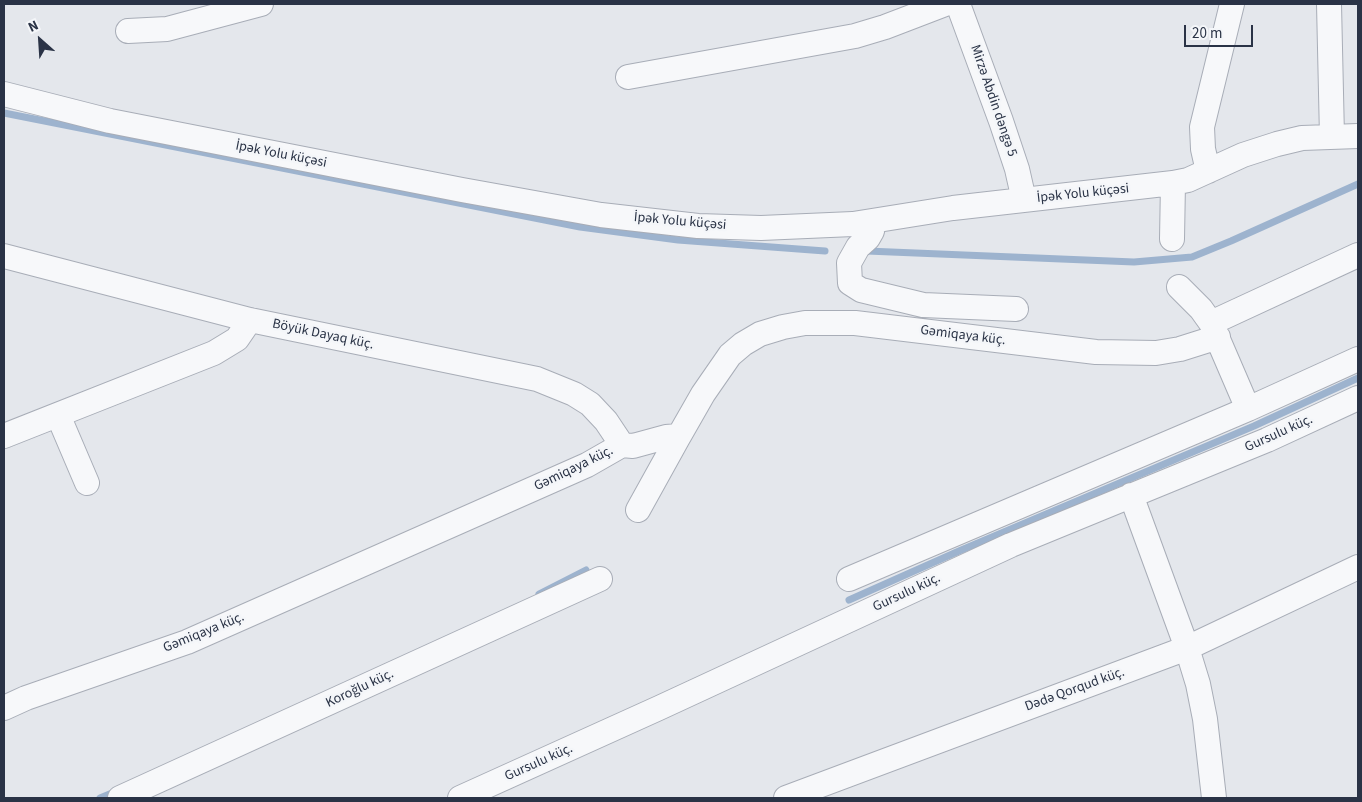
<!DOCTYPE html>
<html>
<head>
<meta charset="utf-8">
<style>
	body { margin:0 }
	#map { position:relative; width:1362px; height:802px; overflow:hidden; background:#e4e7ec; font-family:"Source Sans 3",sans-serif }
	canvas { display:block }
	.frame { position:absolute; inset:0; border:5px solid #2a3346; pointer-events:none }
	.north { position:absolute; left:15px; top:15px; width:50px; height:50px; -webkit-text-stroke:4px #f4f6f9; paint-order:stroke; rotate:334deg; font-size:14px; font-weight:700; line-height:20px; text-align:center; color:#2a3346 }
	.north::after { content:''; display:block; margin:auto; width:18px; height:22px; background:#2a3346; clip-path:polygon(50% 0,100% 100%,50% 72%,0 100%) }
	.scale { position:absolute; left:1184px; top:25px; width:69px; height:22px; box-sizing:border-box; border:2px solid #2a3346; border-top:0; padding-left:6px; font-size:15px; line-height:18px; white-space:nowrap; color:#2a3346; -webkit-text-stroke:4px #f4f6f9; paint-order:stroke }
</style>
</head>
<body>
<div id="map">
<canvas width="1362" height="802"></canvas>
<div class="frame"></div>
<div class="north">N</div>
<div class="scale">20 m</div>
</div>
<script>
const g = document.querySelector('canvas').getContext('2d');
g.lineJoin = 'round';
const poly = rows => new Path2D(rows.map(r => 'M' + r).join(''));
function trace(path, color, width, dash) { g.strokeStyle = color; g.lineWidth = width; g.lineCap = dash ? 'butt' : 'round'; g.setLineDash(dash || []); g.stroke(path); }
function drawText(font, color, halo, rows, align = 'center') {
  g.font = font + ' "Source Sans 3",sans-serif'; g.lineWidth = 5; g.setLineDash([]); g.textBaseline = 'middle'; g.strokeStyle = halo; g.fillStyle = color; for (const [text, x, y, turn = 0] of rows) {
    g.save(); g.translate(x, y); g.rotate((+turn || 0) * Math.PI / 180); g.textAlign = isNaN(turn) ? turn : align; if (halo) g.strokeText(text, 0, 0); g.fillText(text, 0, 0); g.restore();
  }
}
const stream = poly([
	[4,113,580,227,678,240,825,251],
	[867,251,1134,262,1192,257,1231,241,1358,184],
	[539,594,586,570],
	[849,600,959,551,1254,426,1358,378],
	[100,798,117,791]
]);
const minor = poly([
	[958,4,1001,121,1017,169,1024,200],
	[1329,4,1332,137],
	[128,31,167,29,261,4],
	[628,77,855,36,885,27,945,4],
	[4,94,110,121,462,190,601,215,698,226,761,228,853,224,953,208,1173,183,1188,180,1243,155,1277,144,1302,138,1358,136],
	[1208,171,1203,149,1202,127,1232,4],
	[874,221,872,231,868,238,858,247,849,263,850,283,861,290,923,305,1016,309],
	[1172,239,1173,183],
	[4,256,250,320,537,379,574,394,590,404,606,421,622,445],
	[1179,287,1201,309,1211,323,1248,409],
	[1211,323,1358,255],
	[58,415,87,483],
	[4,436,214,353,237,339,250,320],
	[1131,495,1187,648,1198,684,1205,719,1214,798],
	[638,510,679,436],
	[849,579,1248,409,1358,359],
	[4,708,26,698,187,642,587,465,622,445,633,446,666,437,679,436,703,394,730,355,743,344,760,334,783,327,805,323,855,323,1096,352,1156,353,1180,349,1218,337],
	[120,798,600,579],
	[460,798,659,708,1011,545,1267,440,1358,398],
	[786,798,1187,648,1358,567]
]);
const streetNames = [
	["Mirzə Abdin dəngə 5",993,101,71],
	["İpək Yolu küçəsi",281,155,11],
	["İpək Yolu küçəsi",1083,194,-6],
	["İpək Yolu küçəsi",680,222,5],
	["Böyük Dayaq küç.",323,335,12],
	["Gəmiqaya küç.",963,336,7],
	["Gursulu küç.",1279,434,-24],
	["Gəmiqaya küç.",574,469,-26],
	["Gursulu küç.",907,593,-25],
	["Gəmiqaya küç.",204,633,-22],
	["Koroğlu küç.",360,689,-25],
	["Dədə Qorqud küç.",1075,690,-20],
	["Gursulu küç.",539,763,-24]
];
trace(stream, '#9db3ce', 7);
trace(minor, '#a8adb7', 26);
trace(minor, '#f7f8fa', 24);
drawText('14px', '#2a3346', '#f4f6f9', streetNames);
</script>
</body>
</html>
